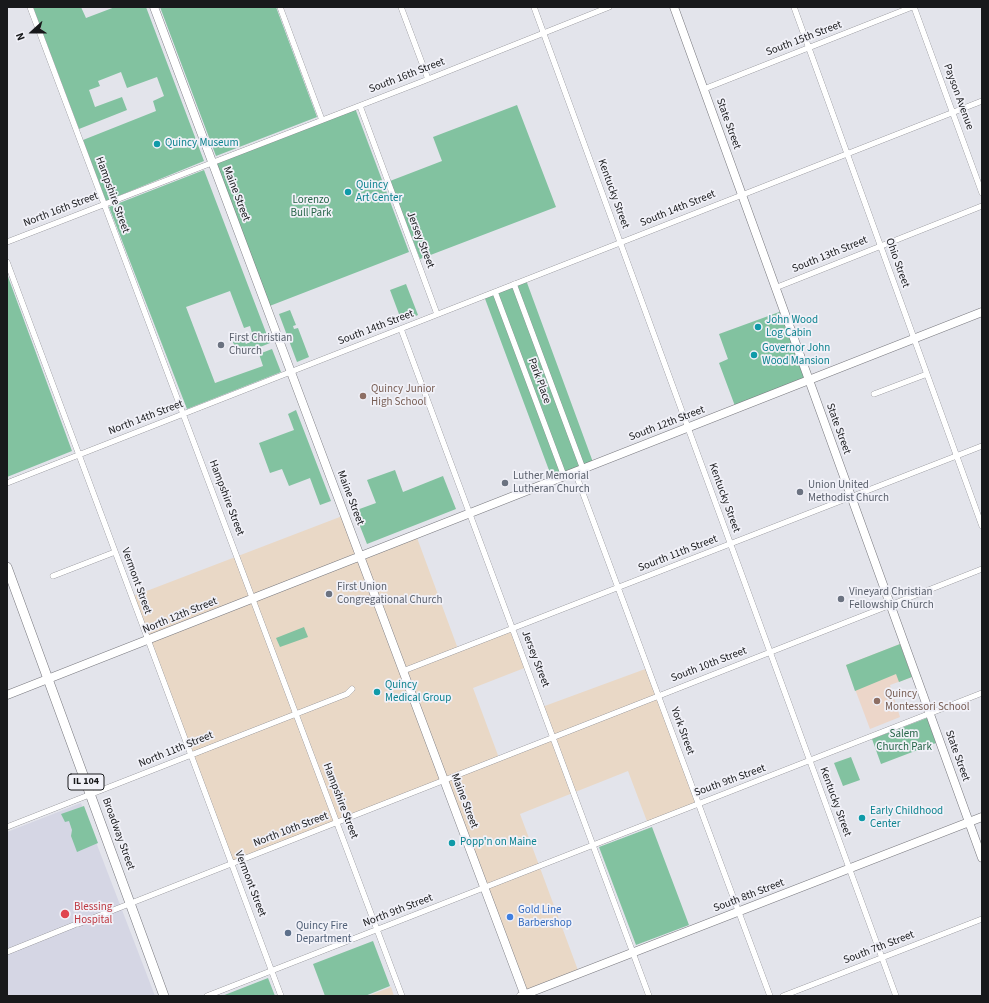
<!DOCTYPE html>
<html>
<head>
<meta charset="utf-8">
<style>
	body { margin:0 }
	#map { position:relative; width:989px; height:1003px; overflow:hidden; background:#e3e4eb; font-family:"Source Sans 3",sans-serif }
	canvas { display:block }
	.frame { position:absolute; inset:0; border:8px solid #18191b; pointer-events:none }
	.north { position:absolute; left:12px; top:12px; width:40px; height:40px; -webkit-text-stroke:3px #f1f1f8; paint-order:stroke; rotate:249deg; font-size:11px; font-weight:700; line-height:16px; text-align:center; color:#18191b }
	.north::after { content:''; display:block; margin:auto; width:14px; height:18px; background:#18191b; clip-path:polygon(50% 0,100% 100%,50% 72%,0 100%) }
</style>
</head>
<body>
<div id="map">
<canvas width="989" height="1003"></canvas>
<div class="frame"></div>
<div class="north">N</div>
</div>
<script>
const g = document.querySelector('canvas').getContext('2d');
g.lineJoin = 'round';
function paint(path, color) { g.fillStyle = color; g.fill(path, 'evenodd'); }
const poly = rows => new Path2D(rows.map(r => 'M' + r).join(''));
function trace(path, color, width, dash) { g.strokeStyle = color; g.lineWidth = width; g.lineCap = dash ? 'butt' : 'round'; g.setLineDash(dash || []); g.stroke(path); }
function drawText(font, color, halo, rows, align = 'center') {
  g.font = font + ' "Source Sans 3",sans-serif'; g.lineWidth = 3.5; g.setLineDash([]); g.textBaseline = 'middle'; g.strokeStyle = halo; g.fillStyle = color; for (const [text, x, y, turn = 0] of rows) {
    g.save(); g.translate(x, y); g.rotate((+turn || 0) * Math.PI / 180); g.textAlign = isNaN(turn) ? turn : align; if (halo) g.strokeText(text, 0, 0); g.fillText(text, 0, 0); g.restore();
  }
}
const commercial = poly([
	[345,515,360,556,416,535,458,649,513,629,527,667,473,688,499,758,553,737,542,707,648,668,699,804,648,824,628,771,520,814,579,973,525,995,444,780,232,864,131,597],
	[391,987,394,996,368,996]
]);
const built = poly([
	[81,803,155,996,7,996,7,832]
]);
const education = poly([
	[900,644,912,677,890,685,900,717,870,729,846,665]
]);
const green = poly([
	[33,7,81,7,86,18,115,7,146,7,204,161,106,201,83,140,156,111,153,101,164,96,157,77,127,88,121,72,98,81,100,86,89,90,95,107,122,97,127,110,79,129],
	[160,7,276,7,317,117,216,156],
	[517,105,556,207,420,259,390,181,442,161,433,137],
	[355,108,409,252,267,307,212,163],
	[204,170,270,343,238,356,233,342,243,338,246,344,254,340,252,340,250,334,252,333,250,326,244,328,230,291,186,307,215,383,263,366,259,354,272,349,281,372,187,409,109,207],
	[7,274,72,451,7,477],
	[526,280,594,465,553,481,484,296],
	[406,284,418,315,402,322,390,290],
	[290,310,296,325,293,326,294,329,298,328,309,357,297,362,279,314],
	[782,311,807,379,735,406,719,363,728,359,719,334],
	[296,410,331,501,320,505,310,478,289,486,282,469,270,473,259,443,294,430,288,414],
	[395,470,403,492,443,476,456,509,367,544,354,511,376,503,367,480],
	[304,627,308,637,280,647,276,638],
	[900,644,912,677,899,682,896,674,855,691,846,665],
	[927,718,936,743,881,764,872,739],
	[851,757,860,780,843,786,834,763],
	[84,806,98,843,77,852,71,836,72,830,69,821,65,822,61,814],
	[652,827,689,925,636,945,599,847],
	[373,941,390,986,365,996,325,996,313,964],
	[268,978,275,996,222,996]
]);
const street = poly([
	[30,7,402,996],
	[280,7,322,120],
	[401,7,428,79],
	[534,7,896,996],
	[794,7,982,526],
	[914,7,982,193],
	[704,89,912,7],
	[360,106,437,314],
	[7,242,421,82,609,7],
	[7,262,281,996],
	[514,284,583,469],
	[775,288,982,206],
	[495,292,564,476],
	[401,329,649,996],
	[874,394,927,374],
	[575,472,770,996],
	[7,483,982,101],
	[53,576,115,552],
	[403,671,982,446],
	[7,827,347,694,352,689],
	[78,924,982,569],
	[7,952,74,925],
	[207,996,982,693],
	[783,996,982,919]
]);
const secondary = poly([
	[154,7,525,996],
	[674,7,982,858],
	[7,695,982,312],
	[521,996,982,817]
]);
const primary = poly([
	[7,567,164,996]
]);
const markers = [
	[157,144,4,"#0f9aa8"],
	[348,192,4,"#0f9aa8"],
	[758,327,4,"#0f9aa8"],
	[221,345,4,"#6b7280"],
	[754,355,4,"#0f9aa8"],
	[363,396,4,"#8d6e63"],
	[505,483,4,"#6b7280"],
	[800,492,4,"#6b7280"],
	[329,594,4,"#6b7280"],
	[841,599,4,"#6b7280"],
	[377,692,4,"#0f9aa8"],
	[877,701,4,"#8d6e63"],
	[862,818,4,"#0f9aa8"],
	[452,843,4,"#0f9aa8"],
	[65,914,5,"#e0444e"],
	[510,917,4,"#3f7fe0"],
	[288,933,4,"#5c6f8a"]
];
const shields = [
	[86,782,36]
];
const shieldNames = [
	["IL 104",86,782]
];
const streetNames = [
	["South 15th Street",804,39,-21],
	["South 16th Street",407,76,-21],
	["Payson Avenue",958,97,70],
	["State Street",728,124,70],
	["Maine Street",236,194,69],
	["Kentucky Street",613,194,70],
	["Hampshire Street",112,195,70],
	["South 14th Street",678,209,-22],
	["North 16th Street",61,210,-21],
	["Jersey Street",420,240,69],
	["South 13th Street",830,255,-22],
	["Ohio Street",897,263,70],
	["South 14th Street",376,328,-21],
	["Park Place",539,381,70],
	["North 14th Street",146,418,-21],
	["South 12th Street",667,424,-21],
	["State Street",838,429,70],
	["Hampshire Street",226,498,69],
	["Maine Street",350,498,69],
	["Kentucky Street",724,498,70],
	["Sourth 11th Street",678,554,-21],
	["Vermont Street",136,581,70],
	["North 12th Street",180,616,-22],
	["Jersey Street",535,659,69],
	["South 10th Street",709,665,-21],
	["York Street",682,731,70],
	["North 11th Street",176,750,-22],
	["State Street",957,756,70],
	["South 9th Street",730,781,-20],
	["Hampshire Street",340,801,69],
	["Maine Street",464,801,69],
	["Kentucky Street",835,802,70],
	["North 10th Street",291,830,-21],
	["Broadway Street",118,834,70],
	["Vermont Street",250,884,69],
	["South 8th Street",749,896,-21],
	["North 9th Street",398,911,-21],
	["South 7th Street",879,948,-21]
];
const cultureNames = [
	["Quincy Museum",165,144],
	["Quincy",356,186],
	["Art Center",356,199],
	["John Wood",766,321],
	["Log Cabin",766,334],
	["Governor John",762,349],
	["Wood Mansion",762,362],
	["Quincy",385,686],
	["Medical Group",385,699],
	["Early Childhood",870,812],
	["Center",870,825],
	["Popp'n on Maine",460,843]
];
const parkNames = [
	["Lorenzo",311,201],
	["Bull Park",311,214],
	["Salem",904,735],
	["Church Park",904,748]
];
const worshipNames = [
	["First Christian",229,339],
	["Church",229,352],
	["Luther Memorial",513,477],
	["Lutheran Church",513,490],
	["Union United",808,486],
	["Methodist Church",808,499],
	["First Union",337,588],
	["Congregational Church",337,601],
	["Vineyard Christian",849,593],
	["Fellowship Church",849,606]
];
const educationNames = [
	["Quincy Junior",371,390],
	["High School",371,403],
	["Quincy",885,695],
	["Montessori School",885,708]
];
const healthNames = [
	["Blessing",74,908],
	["Hospital",74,921]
];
const shopNames = [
	["Gold Line",518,911],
	["Barbershop",518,924]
];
const serviceNames = [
	["Quincy Fire",296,927],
	["Department",296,940]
];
paint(commercial, '#e9d8c6');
paint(built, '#d5d6e4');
paint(education, '#ecd6c9');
paint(green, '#82c2a0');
trace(street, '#78787e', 6);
trace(secondary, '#78787e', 9);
trace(primary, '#78787e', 10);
trace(street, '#fff', 5.5);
trace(secondary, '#fff', 8);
trace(primary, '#fff', 9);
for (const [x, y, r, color] of markers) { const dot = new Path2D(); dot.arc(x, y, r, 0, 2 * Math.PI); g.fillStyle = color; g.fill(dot); trace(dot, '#f1f1f8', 1.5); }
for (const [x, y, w] of shields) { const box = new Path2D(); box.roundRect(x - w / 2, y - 8, w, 16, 3); g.fillStyle = '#f1f1f8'; g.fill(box); trace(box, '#18191b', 1); }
drawText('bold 10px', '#18191b', null, shieldNames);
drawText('11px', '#18191b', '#f1f1f8', streetNames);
drawText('11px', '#0d838f', '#f1f1f8', cultureNames, 'left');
drawText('11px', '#266447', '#f1f1f8', parkNames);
drawText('11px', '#5b616d', '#f1f1f8', worshipNames, 'left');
drawText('11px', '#785e54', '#f1f1f8', educationNames, 'left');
drawText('11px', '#be3a42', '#f1f1f8', healthNames, 'left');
drawText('11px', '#366cbe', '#f1f1f8', shopNames, 'left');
drawText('11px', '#4e5e75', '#f1f1f8', serviceNames, 'left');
</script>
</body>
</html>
